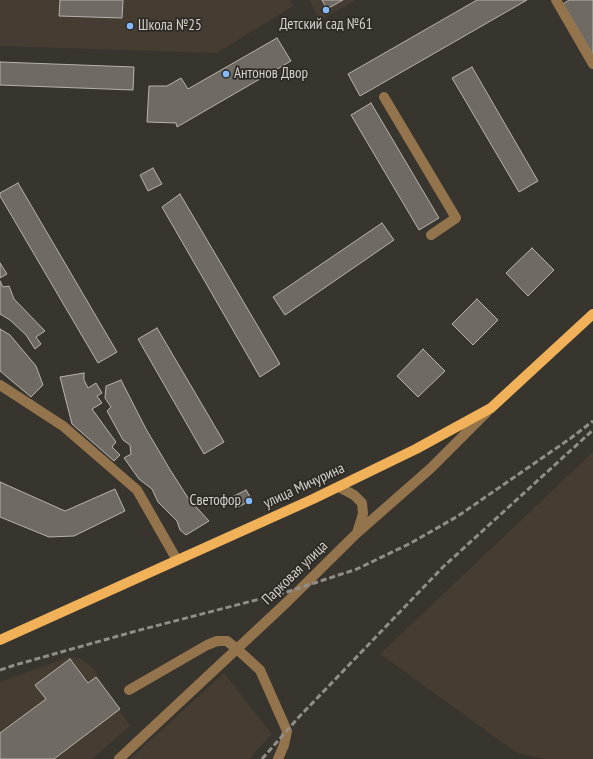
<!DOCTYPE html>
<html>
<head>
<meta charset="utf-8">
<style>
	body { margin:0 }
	canvas { display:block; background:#38342e }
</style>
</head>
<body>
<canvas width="593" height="759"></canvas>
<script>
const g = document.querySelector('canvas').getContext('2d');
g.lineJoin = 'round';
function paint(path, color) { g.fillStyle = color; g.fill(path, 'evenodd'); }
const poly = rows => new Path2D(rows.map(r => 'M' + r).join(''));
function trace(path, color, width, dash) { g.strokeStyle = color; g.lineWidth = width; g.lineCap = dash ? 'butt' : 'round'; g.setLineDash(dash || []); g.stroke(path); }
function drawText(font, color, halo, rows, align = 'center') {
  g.font = font + ' "PT Sans Narrow",sans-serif'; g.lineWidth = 3.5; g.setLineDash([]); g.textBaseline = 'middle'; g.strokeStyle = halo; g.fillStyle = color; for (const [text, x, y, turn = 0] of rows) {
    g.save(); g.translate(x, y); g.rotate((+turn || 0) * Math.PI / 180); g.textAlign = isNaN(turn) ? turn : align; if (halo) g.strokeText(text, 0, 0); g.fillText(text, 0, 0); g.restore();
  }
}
const built = poly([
	[0,0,290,0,293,6,217,53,0,46],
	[309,0,356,0,320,20],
	[593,452,593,759,544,759,517,753,380,654],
	[69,657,80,658,93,668,130,726,92,759,0,759,0,682],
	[224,673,272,734,249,759,130,759]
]);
const building = poly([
	[60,0,123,0,122,18,59,16,60,0],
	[322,0,343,0,327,9,322,0],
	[477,0,527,0,360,96,348,74,477,0],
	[569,0,593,0,593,55,563,4,569,0],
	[277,38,291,61,177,127,176,123,147,122,149,86,167,86,181,78,188,89,277,38],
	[0,62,134,67,133,90,0,85,0,62],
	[472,67,538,181,519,192,452,78,472,67],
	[371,103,439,218,419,230,351,115,371,103],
	[153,168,162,184,148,191,140,175,153,168],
	[18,183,117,352,98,363,0,196,0,193,18,183],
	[180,194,280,364,260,377,162,207,180,194],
	[382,223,394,240,285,315,273,297,382,223],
	[532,248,554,270,528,296,506,273,532,248],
	[0,263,7,274,0,278,0,263],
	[0,281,3,287,9,286,14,299,45,331,36,337,41,344,35,349,26,335,10,320,0,314,0,281],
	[477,299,498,320,473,345,452,324,477,299],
	[157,328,224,442,204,454,138,339,157,328],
	[0,329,10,335,36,366,43,385,31,397,0,371,0,329],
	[423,349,445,371,418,397,397,376,423,349],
	[84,373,84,380,88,388,96,383,102,393,97,396,102,403,92,409,116,442,112,447,120,455,114,461,72,424,60,377,84,373],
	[121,380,146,429,169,468,188,498,209,521,186,535,180,530,177,521,158,502,152,489,139,479,124,458,131,454,130,445,123,440,107,411,111,407,105,398,106,386,121,380],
	[0,482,65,511,115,489,125,511,74,536,49,537,0,517,0,482],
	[246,490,252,500,238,507,232,497,246,490],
	[70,659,88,683,96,677,120,709,54,759,0,759,0,733,46,699,35,685,70,659]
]);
const minor = poly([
	[556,0,593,64],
	[384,97,456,218,431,235],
	[0,385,63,426,137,490,177,560],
	[339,487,354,495,362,503,363,514,357,533],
	[129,690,207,645,217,641,227,641,237,649,260,670,287,731,284,745,278,759],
	[119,759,286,603,357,533,431,468,487,412]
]);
const major = poly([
	[0,640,313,499,416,449,491,408,593,314]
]);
const rail = poly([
	[0,670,15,665,136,631,287,592,357,569,411,543,458,516,571,438,593,421],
	[262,759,298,718,443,567,593,430]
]);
const markers = [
	[326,10,4,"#85bbfb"],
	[130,26,4,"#85bbfb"],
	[226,74,4,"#85bbfb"],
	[249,501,4,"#85bbfb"]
];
const poiNames = [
	["Детский сад №61",326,25,"center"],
	["Школа №25",138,26],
	["Антонов Двор",234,74],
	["Светофор",241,501,"right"]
];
const streetNames = [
	["улица Мичурина",304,486,-25],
	["Парковая улица",295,573,-44]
];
paint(built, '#453c32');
paint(building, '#6f6a64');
trace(building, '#b8b3ac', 1);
trace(minor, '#93744c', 10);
trace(major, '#f1b159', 10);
trace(rail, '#918e89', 3, [6, 3]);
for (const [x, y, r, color] of markers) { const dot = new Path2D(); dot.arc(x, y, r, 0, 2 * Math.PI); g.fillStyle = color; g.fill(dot); trace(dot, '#2e2a24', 1.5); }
drawText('15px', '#d5d2cf', '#2e2a24', poiNames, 'left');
drawText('15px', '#d5d2cf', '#2e2a24', streetNames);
</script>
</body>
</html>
